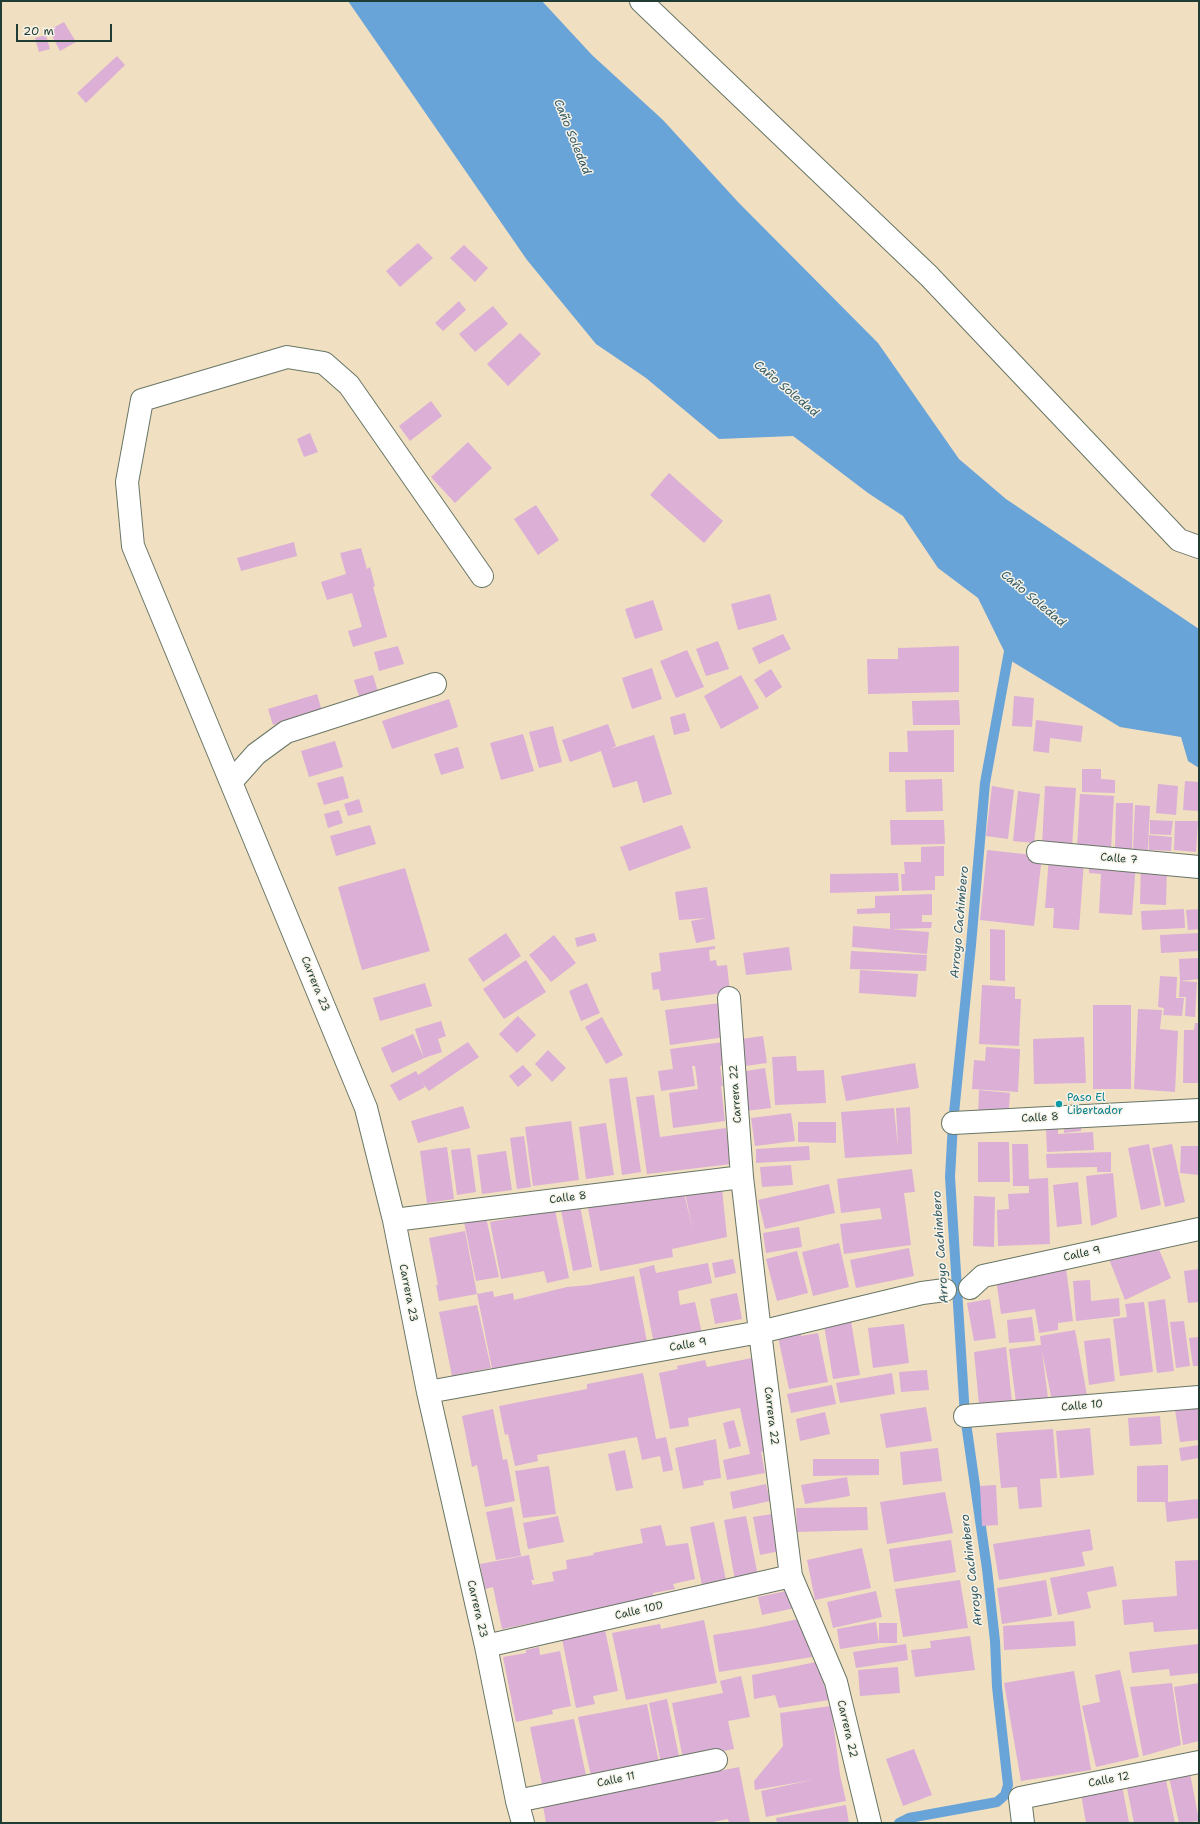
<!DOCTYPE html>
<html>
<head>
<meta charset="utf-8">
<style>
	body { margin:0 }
	#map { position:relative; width:1200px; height:1824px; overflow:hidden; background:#f1dfc1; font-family:"Shantell Sans",sans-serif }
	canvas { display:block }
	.frame { position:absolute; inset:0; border:2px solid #1f3d34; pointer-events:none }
	.scale { position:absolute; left:16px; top:24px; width:96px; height:18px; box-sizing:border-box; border:2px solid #1f3d34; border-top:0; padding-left:5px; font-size:12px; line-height:14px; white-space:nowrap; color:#1f3d34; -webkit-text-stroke:3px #f7f3e8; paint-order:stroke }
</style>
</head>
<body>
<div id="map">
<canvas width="1200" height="1824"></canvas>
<div class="frame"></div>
<div class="scale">20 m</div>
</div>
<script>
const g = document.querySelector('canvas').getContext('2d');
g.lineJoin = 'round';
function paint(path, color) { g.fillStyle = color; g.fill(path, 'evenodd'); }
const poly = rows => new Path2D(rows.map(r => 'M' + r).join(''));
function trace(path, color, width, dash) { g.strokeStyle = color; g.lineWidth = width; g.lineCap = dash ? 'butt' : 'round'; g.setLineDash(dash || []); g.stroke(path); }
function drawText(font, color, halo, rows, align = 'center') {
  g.font = font + ' "Shantell Sans",sans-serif'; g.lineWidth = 3; g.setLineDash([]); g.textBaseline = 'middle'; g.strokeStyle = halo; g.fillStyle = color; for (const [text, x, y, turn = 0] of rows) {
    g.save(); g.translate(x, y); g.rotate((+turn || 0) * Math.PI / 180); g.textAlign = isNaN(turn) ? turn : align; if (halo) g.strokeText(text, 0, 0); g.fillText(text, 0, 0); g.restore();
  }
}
const water = poly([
	[348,1,542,1,592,55,663,120,738,202,878,343,959,459,1006,499,1199,629,1199,768,1188,761,1181,737,1120,727,1008,659,978,598,938,568,903,516,868,493,793,436,719,439,646,378,596,344,527,260]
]);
const stream = poly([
	[899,1823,909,1818,997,1802,1005,1795,1008,1785,997,1687,995,1641,987,1569,965,1416,950,1177,953,1123,971,945,985,783,1010,646]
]);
const building = poly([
	[64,22,76,42,60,51,49,30],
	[46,35,50,49,39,52,35,38],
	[117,56,125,65,86,103,77,93],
	[418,243,433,258,400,287,386,271],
	[464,245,488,268,475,282,450,258],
	[459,301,466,310,443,331,435,323],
	[493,306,508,324,475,352,459,334],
	[520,333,541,354,508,386,487,364],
	[431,401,442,416,410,441,399,426],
	[310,433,318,452,304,457,297,439],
	[468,442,492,468,455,503,431,477],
	[669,473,723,521,704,543,650,495],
	[536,505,559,540,538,555,514,519],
	[294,542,297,556,241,571,237,558],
	[361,548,367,569,370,567,375,586,373,587,387,637,353,647,348,631,362,627,352,593,327,600,321,582,346,574,340,553],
	[770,594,777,620,738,630,731,604],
	[653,600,663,630,635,639,625,609],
	[783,634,791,649,759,664,752,648],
	[718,641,729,669,706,676,696,649],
	[398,646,404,664,379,671,374,652],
	[959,646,959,692,868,694,867,659,898,659,898,648],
	[687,650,704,687,676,698,660,661],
	[652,668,662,699,632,709,622,678],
	[771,669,782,687,766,698,754,680],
	[373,675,379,695,360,700,354,680],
	[741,675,759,708,721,729,704,696],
	[317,694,322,711,273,725,268,709],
	[1014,696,1034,698,1032,727,1012,726],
	[449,699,458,727,392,749,382,721],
	[959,700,960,725,913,725,912,701],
	[685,713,690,731,674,735,670,717],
	[1036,720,1083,726,1081,742,1050,738,1049,753,1033,751],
	[608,724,616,746,610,749,654,735,672,794,643,803,637,781,613,788,601,751,570,762,562,740],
	[553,726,562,762,539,768,529,732],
	[954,730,954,772,889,772,889,752,908,752,907,731],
	[523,734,534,771,501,780,490,743],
	[335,741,343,767,309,777,301,751],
	[458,747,464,768,441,775,434,754],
	[1082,769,1101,769,1101,779,1115,780,1115,793,1082,792],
	[343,776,349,798,324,805,317,783],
	[942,779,943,811,906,812,905,780],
	[1185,781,1199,782,1199,811,1183,810],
	[1158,784,1178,786,1176,815,1156,813],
	[992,786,1014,790,1008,839,986,836],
	[1045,786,1076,788,1072,847,1042,846],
	[1018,791,1040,794,1034,843,1013,841],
	[1080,794,1114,796,1111,850,1077,848],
	[359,799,363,812,348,816,344,804],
	[1116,803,1133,803,1132,849,1115,849],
	[1135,805,1150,806,1148,850,1133,849],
	[339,810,343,823,328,828,324,814],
	[890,820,944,820,945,844,891,845],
	[1150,820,1173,821,1171,835,1150,834],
	[1175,821,1198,821,1196,852,1174,850],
	[370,825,376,844,336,856,330,836],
	[682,825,691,848,629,871,620,847],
	[1149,835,1172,837,1171,851,1149,850],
	[944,846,944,876,935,876,935,890,902,891,901,874,905,874,904,862,921,862,921,847],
	[987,850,1042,856,1034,926,980,920],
	[1049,857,1084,861,1079,930,1053,928,1054,908,1045,908],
	[1089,860,1136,863,1132,915,1099,913,1101,874,1089,873],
	[1141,864,1167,865,1166,905,1140,904],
	[405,868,430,951,362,970,338,887],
	[898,873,899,891,830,893,830,874],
	[707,887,715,939,696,943,691,921,707,918,679,920,675,892],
	[932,894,932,915,922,915,922,922,932,922,931,928,890,929,890,913,857,914,857,909,875,908,875,896],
	[1184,909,1185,928,1142,930,1141,911],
	[1199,909,1199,929,1188,930,1186,910],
	[853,926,929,932,927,954,852,947],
	[990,929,1005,930,1005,981,990,980],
	[506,933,521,956,483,982,468,959],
	[594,933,597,941,577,947,575,938],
	[1199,933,1199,951,1161,953,1160,935],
	[554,935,576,963,551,982,529,955],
	[715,946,715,949,709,950,710,961,716,960,717,966,727,965,730,992,661,1001,659,989,653,990,651,973,661,971,659,953],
	[789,947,792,970,746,975,743,953],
	[851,951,927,955,926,971,850,969],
	[1199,958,1199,979,1180,981,1179,959],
	[526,960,546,992,504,1019,483,989],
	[860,970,918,974,916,997,859,993],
	[1160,976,1177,977,1176,998,1184,998,1182,1016,1163,1015,1164,1008,1158,1007],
	[1180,981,1197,982,1195,1017,1185,1016,1186,997,1179,997],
	[425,983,432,1006,380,1021,373,998],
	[587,983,600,1013,581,1021,569,991],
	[982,985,1015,987,1015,999,1021,999,1019,1046,979,1044],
	[720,1003,725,1037,670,1045,665,1010],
	[1093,1005,1131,1005,1131,1089,1093,1089],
	[1138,1009,1162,1010,1160,1029,1178,1031,1175,1092,1134,1089],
	[518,1016,536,1035,517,1053,499,1034],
	[602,1017,623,1055,606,1064,585,1027],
	[441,1021,446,1036,438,1039,442,1052,424,1058,392,1073,381,1048,413,1034,424,1058,415,1029],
	[1195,1023,1199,1023,1199,1083,1183,1083,1184,1030,1194,1030],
	[763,1036,767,1063,745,1066,741,1039],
	[1084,1037,1086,1083,1034,1084,1033,1039],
	[468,1042,479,1057,429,1091,422,1082,425,1087,399,1101,390,1085,416,1071,418,1075],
	[724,1042,727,1065,720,1066,723,1086,721,1086,725,1121,673,1128,669,1093,698,1089,695,1066,692,1066,695,1086,661,1091,658,1071,673,1069,670,1049],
	[986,1047,1020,1049,1018,1092,972,1089,974,1060,985,1061],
	[548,1050,566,1068,552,1082,535,1064],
	[796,1056,797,1071,824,1070,826,1103,775,1105,772,1057],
	[915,1063,919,1088,846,1101,841,1076],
	[523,1065,532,1075,518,1087,509,1076],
	[765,1068,771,1108,745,1111,740,1072],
	[627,1077,641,1172,622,1175,609,1079],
	[979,1090,1010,1093,1008,1120,978,1116],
	[654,1095,660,1137,726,1128,731,1164,647,1174,636,1097],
	[463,1106,470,1128,418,1143,411,1121],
	[910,1107,912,1154,845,1158,841,1112,894,1108,898,1148,896,1108],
	[791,1113,795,1141,755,1146,751,1118],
	[571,1121,579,1180,533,1186,525,1127],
	[798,1122,836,1122,836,1143,798,1142],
	[606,1123,614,1175,586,1179,579,1127],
	[1081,1126,1081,1131,1064,1133,1064,1127],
	[1058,1127,1058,1134,1093,1132,1094,1150,1047,1152,1046,1128],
	[524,1136,531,1187,517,1189,510,1138],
	[978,1142,1009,1142,1010,1182,978,1182],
	[1012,1144,1028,1144,1029,1179,1048,1178,1050,1244,998,1246,997,1210,1009,1209,1008,1194,1029,1193,1029,1186,1013,1186],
	[1149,1144,1161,1205,1141,1210,1128,1148],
	[1172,1144,1185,1202,1165,1207,1152,1148],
	[809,1146,810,1160,756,1163,756,1149],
	[1181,1146,1199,1146,1199,1175,1180,1173],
	[447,1147,454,1199,427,1203,420,1151],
	[470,1148,476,1192,457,1195,451,1150],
	[506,1151,512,1190,482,1194,477,1155],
	[1111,1152,1111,1172,1097,1172,1097,1167,1047,1168,1046,1154],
	[791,1165,793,1185,762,1187,760,1167],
	[912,1169,915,1192,904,1193,911,1245,844,1254,840,1224,882,1219,880,1208,841,1213,837,1179],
	[1113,1173,1117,1217,1091,1226,1086,1176],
	[1078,1182,1082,1224,1057,1227,1053,1185],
	[829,1184,835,1213,765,1229,758,1200],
	[683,1189,693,1231,685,1193,722,1189,727,1237,672,1249,673,1257,600,1271,587,1203],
	[974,1196,995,1197,994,1247,973,1246],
	[580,1206,592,1267,573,1271,561,1210],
	[555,1210,569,1278,547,1283,544,1271,501,1279,490,1222],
	[486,1217,499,1277,476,1281,464,1222],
	[799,1227,802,1247,766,1253,763,1233],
	[465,1231,477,1294,439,1301,436,1285,438,1285,429,1238],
	[839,1243,849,1287,813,1296,802,1252],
	[1158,1247,1171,1278,1125,1300,1109,1259],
	[909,1248,914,1276,856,1288,850,1260],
	[797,1251,808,1293,777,1301,766,1259],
	[733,1259,736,1273,715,1278,712,1263],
	[708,1263,712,1283,678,1291,680,1305,695,1302,702,1334,654,1344,639,1269,654,1265,656,1273],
	[1066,1268,1073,1321,1058,1323,1058,1330,1039,1333,1035,1309,1001,1314,996,1278],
	[1199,1269,1199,1302,1188,1303,1184,1271],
	[634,1276,647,1342,622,1347,621,1346,493,1373,477,1294,493,1291,494,1297,513,1293,514,1300,567,1287,589,1285],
	[1090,1280,1091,1301,1119,1298,1120,1316,1076,1321,1073,1281],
	[737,1293,742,1319,715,1324,710,1299],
	[990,1299,996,1338,974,1341,967,1303],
	[1165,1299,1174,1371,1157,1373,1148,1302],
	[1144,1302,1153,1372,1120,1376,1113,1319,1127,1317,1125,1304],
	[477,1305,491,1368,452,1376,439,1312],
	[1032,1317,1035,1341,1009,1343,1007,1320],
	[851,1321,860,1375,833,1379,824,1325],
	[1184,1321,1190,1366,1176,1368,1170,1322],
	[904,1324,909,1363,873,1368,868,1328],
	[1075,1330,1087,1395,1052,1401,1042,1351,1048,1398,1016,1402,1009,1349,1041,1345,1040,1336],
	[801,1332,801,1336,818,1333,828,1382,789,1389,778,1337],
	[1199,1337,1199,1366,1193,1366,1189,1338],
	[1110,1338,1115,1381,1089,1385,1084,1341],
	[1006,1347,1012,1401,979,1404,974,1352],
	[752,1358,764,1418,760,1419,766,1451,761,1452,765,1473,727,1480,723,1460,750,1454,740,1408,688,1418,689,1426,670,1429,659,1373,678,1369,677,1366,705,1360,707,1367],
	[927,1370,929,1390,901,1392,899,1372],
	[643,1373,656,1439,666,1437,673,1470,663,1472,660,1456,642,1460,637,1437,537,1455,538,1461,515,1466,508,1434,505,1435,499,1406,587,1389,587,1384],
	[892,1373,895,1394,840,1403,836,1383],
	[832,1385,836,1404,791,1413,787,1394],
	[926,1407,932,1441,886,1448,880,1414],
	[1199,1407,1199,1440,1180,1442,1175,1410],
	[493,1409,503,1460,507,1459,515,1501,485,1507,477,1465,472,1467,462,1416],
	[825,1412,830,1434,800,1441,796,1419],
	[1160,1416,1162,1444,1130,1446,1128,1418],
	[734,1420,741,1446,729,1449,723,1423],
	[1090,1428,1094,1475,1060,1478,1056,1431],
	[1053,1429,1057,1478,1040,1479,1042,1507,1019,1509,1017,1487,1001,1488,996,1433],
	[716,1439,721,1478,703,1481,704,1485,683,1489,675,1448],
	[1199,1445,1199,1458,1181,1461,1179,1448],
	[938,1448,942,1481,903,1485,900,1452],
	[625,1450,633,1488,616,1491,608,1454],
	[813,1459,879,1459,879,1475,813,1476],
	[1168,1465,1168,1502,1199,1499,1199,1518,1167,1522,1165,1502,1137,1502,1137,1466],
	[549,1466,556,1514,523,1518,515,1471],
	[847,1477,850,1496,805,1504,801,1485],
	[766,1484,770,1501,733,1509,730,1492],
	[996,1485,998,1525,982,1526,980,1486],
	[945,1492,953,1533,887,1544,880,1502],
	[512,1507,521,1556,496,1560,486,1512],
	[867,1507,868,1530,797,1532,796,1508],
	[772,1514,780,1551,760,1555,753,1517],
	[558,1516,564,1542,528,1549,523,1523],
	[746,1516,758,1576,735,1580,724,1520],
	[714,1522,727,1585,703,1590,690,1527],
	[661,1525,666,1546,688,1543,695,1579,673,1584,675,1589,653,1593,654,1599,502,1629,493,1587,485,1589,480,1564,529,1555,534,1580,531,1580,533,1585,554,1581,552,1572,567,1569,566,1560,594,1555,593,1553,643,1543,640,1529],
	[1090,1529,1093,1550,1082,1552,1085,1566,999,1580,993,1544],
	[951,1540,956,1572,894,1582,889,1549],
	[862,1548,871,1588,815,1600,807,1560],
	[1199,1560,1199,1629,1154,1632,1153,1622,1124,1625,1122,1600,1177,1596,1175,1561],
	[1113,1566,1117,1586,1087,1592,1091,1608,1058,1615,1050,1578],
	[960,1580,968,1628,903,1637,895,1589],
	[1046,1580,1052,1616,1002,1624,997,1588],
	[791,1590,795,1608,762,1615,758,1597],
	[876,1591,882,1617,833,1628,827,1602],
	[798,1619,812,1657,719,1672,713,1635,757,1628],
	[704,1620,717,1683,626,1700,612,1633,660,1624,661,1629],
	[1074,1621,1076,1646,1004,1650,1003,1626],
	[876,1622,879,1643,879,1623,897,1623,897,1643,879,1643,840,1649,837,1629],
	[605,1630,618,1691,593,1696,595,1704,576,1708,562,1639],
	[970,1636,975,1670,915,1677,911,1650,931,1648,930,1641],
	[906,1644,908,1660,856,1668,853,1652],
	[1198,1644,1199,1673,1170,1676,1169,1669,1132,1673,1129,1652],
	[539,1647,540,1655,560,1651,571,1706,552,1710,553,1714,516,1722,503,1657,526,1653,526,1650],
	[816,1662,829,1700,779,1708,775,1695,754,1699,752,1675],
	[898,1667,900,1693,860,1696,858,1670],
	[1120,1670,1139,1757,1096,1767,1082,1706,1100,1702,1095,1675],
	[1074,1671,1091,1770,1021,1781,1004,1683],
	[741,1676,750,1717,728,1721,734,1749,683,1759,672,1703,723,1693,720,1681],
	[1172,1683,1181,1745,1143,1756,1130,1687],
	[1199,1683,1199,1741,1183,1745,1174,1687],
	[667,1699,680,1761,661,1764,649,1703],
	[647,1704,659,1763,591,1776,578,1717],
	[831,1706,840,1775,846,1801,766,1817,761,1791,812,1780,755,1790,754,1781,783,1746,780,1713],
	[574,1719,587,1780,543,1789,530,1727],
	[914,1749,932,1795,903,1806,886,1759],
	[739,1767,750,1823,729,1823,728,1819,708,1823,546,1823,543,1806],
	[1190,1773,1199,1821,1179,1823,1169,1777],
	[1165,1776,1175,1823,1134,1823,1126,1783],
	[1122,1786,1129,1822,1086,1823,1081,1794],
	[846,1805,849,1823,777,1823,776,1818]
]);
const minor = poly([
	[641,1,929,276,1179,540,1199,547],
	[482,576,349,385,324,363,287,357,142,400,127,482,133,546,366,1108,394,1220,428,1392,486,1646,517,1801,523,1823],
	[232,781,256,754,286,732,435,684],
	[1038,852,1199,867],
	[729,998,742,1177,760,1332,791,1576,836,1682,870,1823],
	[953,1123,1199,1110],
	[394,1220,742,1177],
	[970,1288,983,1276,1199,1229],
	[428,1392,760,1332,922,1293,945,1290],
	[965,1416,1199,1397],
	[486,1646,791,1576],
	[517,1801,716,1760],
	[1023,1823,1020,1798,1199,1762]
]);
const markers = [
	[1059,1104,4,"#0f9aa8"]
];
const streetNames = [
	["Calle 7",1119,859,5],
	["Carrera 23",315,984,68],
	["Carrera 22",736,1094,-94],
	["Calle 8",1040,1118,-3],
	["Calle 8",568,1198,-7],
	["Calle 9",1082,1254,-12],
	["Carrera 23",408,1293,79],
	["Calle 9",688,1345,-10],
	["Calle 10",1082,1406,-5],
	["Carrera 22",771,1416,83],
	["Carrera 23",477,1609,77],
	["Calle 10D",639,1611,-13],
	["Carrera 22",847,1729,77],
	["Calle 11",616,1780,-12],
	["Calle 12",1109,1780,-11]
];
const cultureNames = [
	["Paso El",1067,1098],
	["Libertador",1067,1111]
];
const waterNames = [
	["Caño Soledad",572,137,68],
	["Caño Soledad",786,389,40],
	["Caño Soledad",1033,599,40],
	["Arroyo Cachimbero",960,922,-85],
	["Arroyo Cachimbero",941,1247,-94],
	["Arroyo Cachimbero",972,1570,-97]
];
paint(water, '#69a4d9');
trace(stream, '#69a4d9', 10);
paint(building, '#dbafd6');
trace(minor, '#687665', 24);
trace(minor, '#fff', 22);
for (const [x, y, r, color] of markers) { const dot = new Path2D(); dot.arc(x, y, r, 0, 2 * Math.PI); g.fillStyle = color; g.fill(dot); trace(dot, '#f7f3e8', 1.5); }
drawText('11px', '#1f3d34', '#f7f3e8', streetNames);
drawText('11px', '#0d838f', '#f7f3e8', cultureNames, 'left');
drawText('italic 12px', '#355c66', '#f7f3e8', waterNames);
</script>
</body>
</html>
